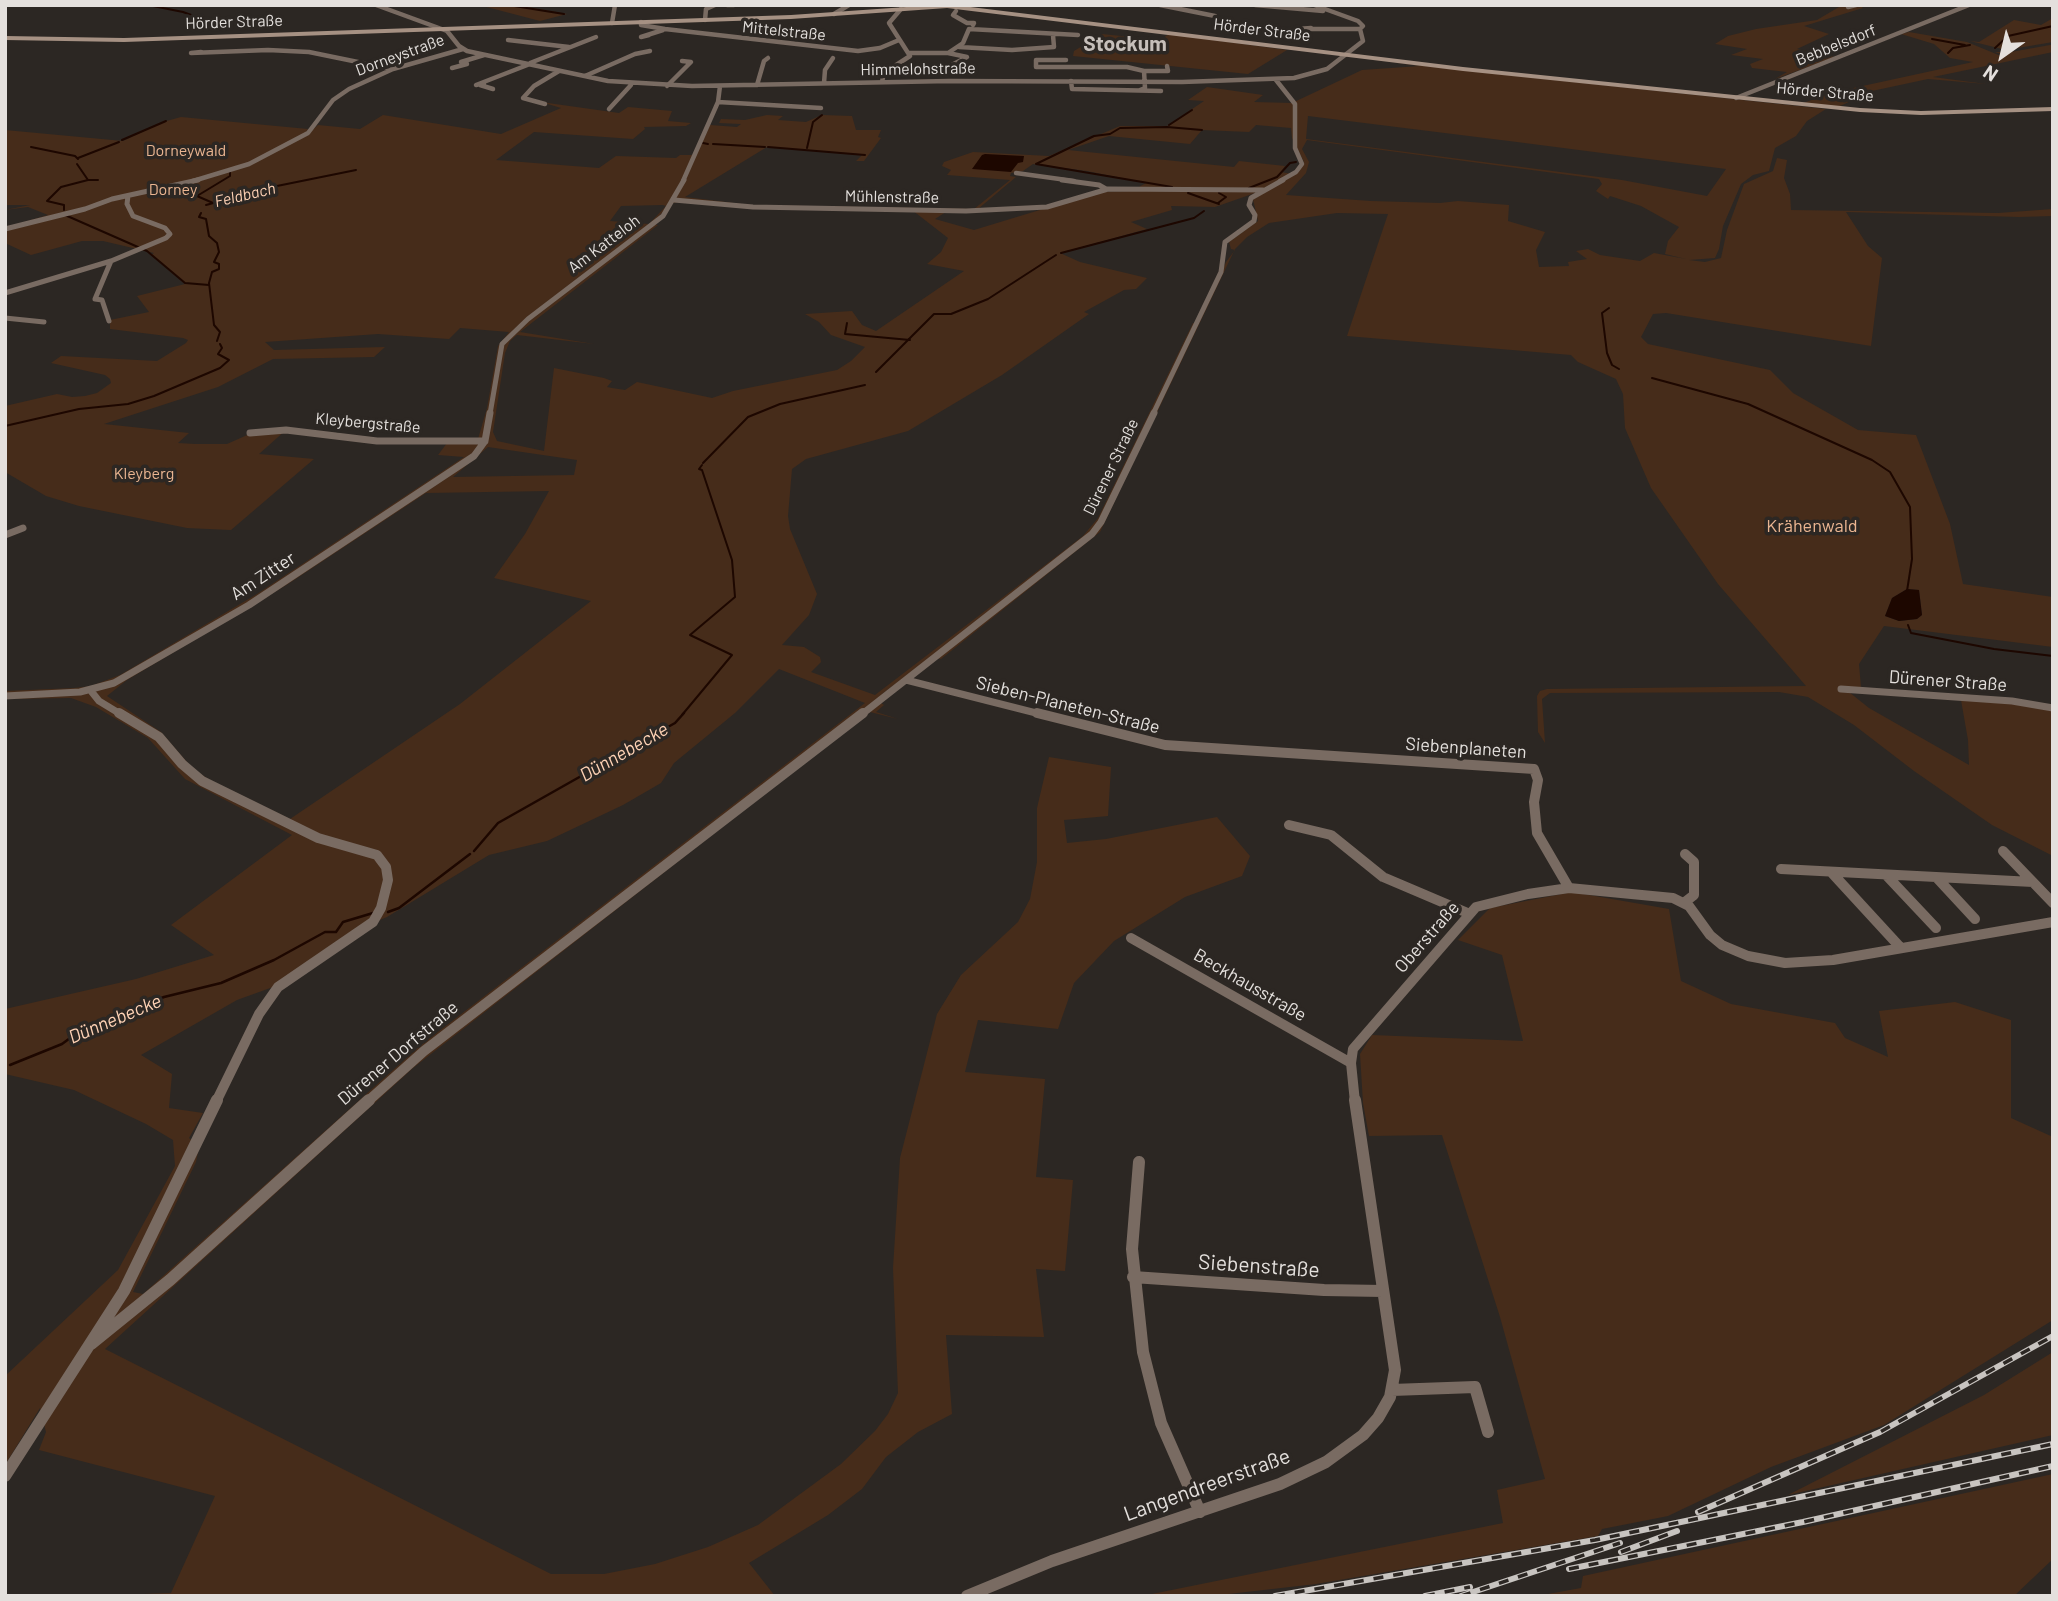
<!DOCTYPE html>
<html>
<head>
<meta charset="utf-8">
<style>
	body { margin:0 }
	#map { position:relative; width:2058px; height:1601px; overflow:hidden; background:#2c2723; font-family:Barlow,sans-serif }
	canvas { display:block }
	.frame { position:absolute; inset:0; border:7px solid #e4e0dd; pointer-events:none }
	.north { position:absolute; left:1967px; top:21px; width:70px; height:70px; -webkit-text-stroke:5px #2c2723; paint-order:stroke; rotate:214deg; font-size:19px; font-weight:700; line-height:28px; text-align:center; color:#e4e0dd }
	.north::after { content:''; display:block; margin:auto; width:24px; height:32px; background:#e4e0dd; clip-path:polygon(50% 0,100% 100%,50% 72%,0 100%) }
</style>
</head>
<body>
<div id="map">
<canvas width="2058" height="1601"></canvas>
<div class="frame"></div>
<div class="north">N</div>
</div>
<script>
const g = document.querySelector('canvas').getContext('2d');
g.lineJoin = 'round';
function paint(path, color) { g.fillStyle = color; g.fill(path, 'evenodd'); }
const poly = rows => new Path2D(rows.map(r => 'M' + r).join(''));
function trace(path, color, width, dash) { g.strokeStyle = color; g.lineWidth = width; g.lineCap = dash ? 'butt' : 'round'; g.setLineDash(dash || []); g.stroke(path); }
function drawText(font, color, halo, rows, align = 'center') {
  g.font = font + ' Barlow,sans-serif'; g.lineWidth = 7; g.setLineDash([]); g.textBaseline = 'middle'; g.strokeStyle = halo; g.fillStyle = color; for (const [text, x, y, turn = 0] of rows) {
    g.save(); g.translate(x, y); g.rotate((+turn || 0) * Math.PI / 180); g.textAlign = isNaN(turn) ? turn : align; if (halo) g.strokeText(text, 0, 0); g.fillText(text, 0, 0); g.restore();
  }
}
const green = poly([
	[479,5,516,5,567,14,540,21],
	[1836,5,1860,5,1863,8,1804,26,1829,34,1797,49,1835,57,1775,79,1787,72,1752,68,1750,64,1763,59,1731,55,1747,49,1715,44,1728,36,1756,29,1817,20,1839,7],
	[2053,18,2053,42,2006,50,1970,41,1979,42,2014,20,2041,25],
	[1909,32,1967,42,2001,56,2003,55,1995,52,2011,52,2050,45,2053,45,2053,52,1933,77,1986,84,1928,79,1872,91,1838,107,1803,103,1835,92,1973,62,1950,58,1934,44,1901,34],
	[1102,34,1160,40,1169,34,1287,50,1248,74,1073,56,1074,51],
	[1389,62,1826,109,1807,121,1796,136,1775,148,1769,171,1753,175,1741,184,1723,226,1719,249,1715,258,1689,260,1705,262,1721,258,1727,230,1744,184,1773,171,1777,158,1787,160,1784,178,1790,194,1791,210,1998,213,2053,209,2053,216,2019,217,1846,212,1868,246,1882,258,1871,346,1666,313,1653,314,1641,337,1648,344,1770,370,1793,393,1858,430,1916,435,1950,524,1963,584,2053,597,2053,647,1884,626,1859,664,1861,687,1849,692,1869,708,1969,765,1968,740,1961,700,2004,703,2053,710,2053,856,1992,825,1914,771,1854,725,1808,697,1779,692,1550,693,1542,699,1545,743,1538,732,1537,696,1540,691,1547,689,1806,686,1718,584,1651,488,1625,428,1623,394,1616,379,1578,362,1571,355,1347,336,1388,214,1337,213,1269,223,1247,237,1235,249,1100,532,941,659,931,657,882,694,881,703,884,705,876,712,898,719,870,712,413,1068,105,1349,551,1574,604,1574,655,1564,708,1547,758,1525,841,1464,875,1431,888,1414,898,1393,893,1268,900,1158,937,1014,961,975,1018,922,1030,899,1037,862,1037,808,1049,757,1111,767,1108,816,1064,820,1067,843,1106,839,1217,817,1250,856,1242,876,1185,897,1114,941,1074,983,1058,1029,978,1020,965,1072,1045,1079,1036,1177,1073,1180,1065,1271,1036,1269,1044,1337,946,1335,952,1414,918,1432,886,1457,862,1489,828,1515,749,1563,775,1596,92,1596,171,1593,215,1496,39,1450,46,1432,40,1408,5,1465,5,1376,118,1270,175,1166,173,1140,146,1124,74,1090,5,1074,5,1009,136,979,214,955,171,925,292,835,185,779,148,738,96,707,71,698,5,699,5,691,74,688,91,686,120,675,257,594,464,457,438,455,447,443,385,440,478,439,487,408,498,346,509,332,460,328,449,339,378,334,265,342,274,350,385,347,374,357,273,359,218,387,104,424,189,433,178,443,195,444,227,444,254,432,286,430,259,454,314,459,231,530,187,528,79,506,46,496,5,472,5,406,57,394,72,397,85,396,97,393,111,383,110,379,105,375,51,363,61,356,157,361,186,343,188,340,183,338,110,329,110,320,149,312,137,296,185,284,151,255,154,253,103,241,82,241,31,255,5,243,5,230,20,226,17,224,48,215,28,207,5,210,30,205,5,205,5,130,123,141,163,122,181,117,308,129,305,134,308,134,318,125,360,129,383,115,501,134,561,108,541,102,619,113,628,107,672,111,668,121,691,123,686,126,644,127,645,129,633,139,534,132,496,160,599,168,616,156,676,158,680,155,692,155,702,143,710,125,737,127,741,124,719,123,721,119,745,120,767,115,783,116,778,120,806,122,822,115,852,116,856,130,881,130,878,137,881,138,864,161,856,161,862,155,767,147,685,197,750,205,974,209,1010,180,947,175,951,170,942,166,944,162,973,152,1049,156,1120,126,1167,126,1204,101,1188,100,1207,87,1263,95,1254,102,1292,103,1362,70,1420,66],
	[1308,116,1509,141,1726,169,1707,196,1622,180,1306,139],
	[1256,125,1291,128,1292,138,1304,162,1301,168,1292,174,1281,172,1285,166,1239,161,1234,167,1068,150,1109,136,1190,144,1202,130,1249,132],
	[1307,140,1599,179,1602,184,1596,191,1608,199,1610,196,1641,206,1679,227,1668,241,1665,254,1686,259,1654,253,1640,261,1600,255,1588,249,1576,251,1587,259,1568,262,1569,266,1539,267,1536,250,1545,232,1508,221,1509,205,1458,201,1440,203,1371,201,1286,195,1306,173,1309,162,1302,149],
	[1033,164,1087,171,1146,183,1132,191,1099,192,974,230,935,219,949,210,972,210,1039,207,978,209,1016,177,1010,176,1011,173,1023,171],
	[1258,192,1262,194,1253,199,1258,221,1229,242,1231,249,1235,250,1226,262,1199,323,1193,323,1098,518,1083,536,875,695,811,672,821,662,820,657,804,647,782,645,809,615,817,594,790,529,788,516,792,469,806,459,908,431,1002,375,1089,314,1084,312,1124,290,1136,289,1147,278,1080,262,1060,253,1147,229,1131,222,1172,210,1171,206,1215,207],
	[682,201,757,208,912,210,948,238,941,252,927,264,964,271,876,331,862,325,852,311,805,314,819,322,831,335,865,347,851,361,837,370,733,391,712,398,637,382,625,390,612,388,607,387,612,381,604,378,554,368,544,451,497,441,493,432,505,353,510,341,517,335,594,344,520,332,658,225,652,224,670,204],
	[663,205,666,206,649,224,610,221,621,206],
	[488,447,577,460,574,475,453,477],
	[549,491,525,534,494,578,591,601,460,704,290,819,210,780,193,769,161,732,107,696,127,680,288,584,426,493],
	[1907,589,1919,590,1922,615,1917,619,1899,621,1885,616,1892,598],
	[779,669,865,703,421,1045,143,1294,133,1292,196,1162,199,1147,189,1138,203,1113,169,1108,172,1074,141,1055,237,1000,273,987,363,927,387,917,489,855,547,841,623,805,661,783,674,763,735,713],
	[1572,892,1669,909,1681,981,1731,1004,1835,1023,1845,1038,1888,1057,1879,1011,1955,1002,2011,1020,2011,1118,2053,1137,2053,1320,1884,1425,1771,1467,1668,1516,1602,1529,1598,1536,1316,1584,1211,1596,1142,1596,1503,1523,1497,1490,1545,1479,1500,1317,1442,1135,1369,1136,1363,1103,1360,1054,1372,1035,1523,1041,1502,955,1458,940,1490,908],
	[2053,1352,2053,1435,1788,1495,1984,1395],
	[2053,1474,2053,1559,2014,1596,1537,1596,1581,1588,1583,1576]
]);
const water = poly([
	[982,155,985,154,1024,156,1023,162,1018,163,1011,172,972,169],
	[1907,589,1919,590,1922,615,1917,619,1899,621,1885,616,1892,598]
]);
const streamFar1 = poly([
	[148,5,183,12,213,23],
	[508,5,564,14],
	[1932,39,1965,45],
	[1995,48,2008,36,2053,26],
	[1948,53,1953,48,1970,45],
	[1169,125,1192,110],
	[122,140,166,121],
	[703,143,708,144],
	[713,144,765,147],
	[31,147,75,156,78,159],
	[768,147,865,155],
	[807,148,813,122,822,115],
	[78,158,119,142],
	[88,180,98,180],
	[1172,187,1036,164,1094,136,1110,134,1120,128,1167,127,1202,130],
	[1249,188,1277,177,1290,163,1296,162],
	[1188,193,1219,204],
	[213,203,197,196,230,176,230,172],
	[1218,203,1226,197,1219,193],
	[206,205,272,187,356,170],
	[64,210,64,205,47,201,61,187,88,180,77,164],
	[201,213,199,217,206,219,209,236,217,243,219,252,214,262,219,264,219,269,212,272,209,283,214,325,220,332,217,341],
	[65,215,147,251,185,283,209,285],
	[1061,253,1194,218,1204,211],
	[1609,308,1602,313,1607,353,1612,365,1619,369],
	[847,323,845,334,910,340],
	[876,372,934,314,951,314,988,299,1056,255],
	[1652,378,1748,404,1872,460,1890,472,1910,507,1912,559,1907,591],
	[5,426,79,409,128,404,154,396,220,368,229,360,218,354,222,348,220,344],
	[703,463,748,417,780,404,865,385],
	[1908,625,1911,633,1994,649,2053,656],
	[682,715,732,655,690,635,735,597,732,560,702,470,699,469,702,465]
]);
const stream = poly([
	[474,851,498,823,675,723,684,713],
	[388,912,399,908,470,854],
	[10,1065,62,1044,81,1030,164,997,221,983,274,960,325,932,336,932,343,922,373,913]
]);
const streetFar4 = poly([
	[376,5,447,31,459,46,467,51,608,81,692,86,950,81,1182,82,1294,78,1327,69,1363,41,1360,29,1363,26,1358,21,1314,5],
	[727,5,734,5],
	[1160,5,1215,16],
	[1255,5,1323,11],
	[1848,7,1856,5],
	[956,11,953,15,967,23,974,23,973,25],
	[834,14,849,5],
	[705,20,706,9,715,5],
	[641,22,641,25,665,29,858,51,880,48,899,40],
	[612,23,615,5],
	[1311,28,1297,29,1360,29],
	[649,35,641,37,663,30],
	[508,40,569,47],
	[959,47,1012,50,1054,47,1053,35],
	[201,52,191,53,268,50,309,52,392,69],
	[909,53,948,53,963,43,969,29,1078,35],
	[1066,60,1036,60,1036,67,1127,67,1144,71,1145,88,1140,90],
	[530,63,596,37],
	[452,68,467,64,461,62,484,55],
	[944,69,967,57,948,53],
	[1144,71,1168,71,1167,66],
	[585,76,635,54,650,51],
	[1276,80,1295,104,1295,148,1302,164,1296,172,1280,181],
	[1071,81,1072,89,1161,91],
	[882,82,884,73,910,56,889,23,901,9],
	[484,83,476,85,530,64],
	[824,83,825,70,833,58],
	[480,85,493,89],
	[757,85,764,61,768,58],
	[667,86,691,62,682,61],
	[1736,98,1969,5],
	[718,102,821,108],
	[545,104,523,98,534,86,559,71],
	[609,109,631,85],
	[1016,173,1074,181],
	[193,181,249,164,308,133,333,100,349,89,393,69,463,49],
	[683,181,718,102,720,86]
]);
const streetFar3 = poly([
	[1062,180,1099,185,1106,189],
	[674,200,753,207,966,211,1047,207,1108,189,1263,190],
	[5,229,85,209,112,199,198,180],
	[5,293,111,261,166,238,170,234,165,228,133,216,127,204,128,196],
	[5,318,44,322],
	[109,321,102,300,95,299,111,261],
	[490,414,502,344,528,319,663,216,684,180],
	[1153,414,1221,272,1225,242,1254,221,1255,215,1249,205,1251,198,1283,180]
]);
const streetFar2 = poly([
	[250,433,286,430,377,441,485,441],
	[5,535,23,528],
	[906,680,1044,715],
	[1841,689,2012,701,2053,708],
	[91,691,99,701,122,715],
	[5,696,80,692,114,683,249,605,474,456,485,441,490,413],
	[861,715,1092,534,1101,522,1154,413]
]);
const streetFar1 = poly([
	[119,713,159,737,182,764,202,781,318,838,377,855,386,867,388,880,381,908,373,922,278,987,259,1014,216,1102],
	[1037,713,1165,745,1534,769,1538,780,1534,802,1537,833,1569,888],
	[1289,825,1331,835,1383,877,1470,914],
	[2003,851,2053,903],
	[1685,854,1694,862,1694,895,1685,902],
	[1781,869,2033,882],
	[1832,873,1900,947],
	[1887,876,1936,928],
	[1937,878,1975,919],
	[1131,938,1351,1063],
	[367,1102,424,1051,863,713],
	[1355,1102,1351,1063,1353,1049,1476,907,1528,894,1569,888,1673,898,1689,906,1710,935,1722,945,1748,956,1785,963,1833,960,2053,922]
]);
const street = poly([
	[1139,1162,1132,1249,1143,1352,1161,1423,1200,1512],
	[1133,1277,1324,1290,1383,1291],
	[91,1344,170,1280,369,1100],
	[1392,1390,1475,1387,1488,1432],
	[5,1476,124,1291,217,1100],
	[967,1596,1052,1561,1280,1484,1326,1462,1363,1435,1378,1418,1390,1397,1395,1370,1355,1100]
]);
const secondary = poly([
	[935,5,954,5,1463,67,1860,108,1921,111,2053,107,2053,111,1921,115,1860,112,1463,71,947,8,791,19,124,42,5,40,5,36,124,38,791,15,935,5]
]);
const rail = poly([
	[1698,1512,1880,1432,2053,1336],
	[1621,1552,1677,1531],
	[1569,1569,1803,1522,2053,1466],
	[1275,1596,1595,1540,2053,1444],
	[1425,1596,1470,1587],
	[1461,1596,1620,1543]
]);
const farStreetnames = [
	["Hörder Straße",234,22,-2],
	["Hörder Straße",1262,30,7],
	["Mittelstraße",784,31,6],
	["Bebbelsdorf",1836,45,-22],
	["Dorneystraße",400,55,-20],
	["Himmelohstraße",918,69,-1],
	["Hörder Straße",1825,92,5],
	["Mühlenstraße",892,197,1],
	["Am Katteloh",604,244,-37],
	["Kleybergstraße",368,423,5],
	["Dürener Straße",1111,467,-64]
];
const farParknames = [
	["Dorneywald",186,151],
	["Dorney",173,190],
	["Kleyberg",144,474]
];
const farWaternames = [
	["Feldbach",245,195,-13]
];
const parkNames = [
	["Krähenwald",1812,526]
];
const streetNames = [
	["Am Zitter",263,576,-33],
	["Dürener Straße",1948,681,4],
	["Sieben-Planeten-Straße",1068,705,14],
	["Siebenplaneten",1466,748,4],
	["Oberstraße",1427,937,-49],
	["Beckhausstraße",1250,985,30],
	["Dürener Dorfstraße",398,1053,-40]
];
const waterNames = [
	["Dünnebecke",624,752,-30],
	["Dünnebecke",115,1019,-23]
];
const farDistrictnames = [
	["Stockum",1125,44]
];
const nearStreetnames = [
	["Siebenstraße",1259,1266,4],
	["Langendreerstraße",1207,1485,-20]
];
paint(green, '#462c1a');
paint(water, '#1d0700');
trace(streamFar1, '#1d0700', 2);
trace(stream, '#1d0700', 2.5);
trace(streetFar4, '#796b62', 4.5);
trace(streetFar3, '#796b62', 5);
trace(streetFar2, '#796b62', 7);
trace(streetFar1, '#796b62', 10);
trace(street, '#796b62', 12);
paint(secondary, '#a69183');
trace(rail, '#c8c4c0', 6);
trace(rail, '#2c2723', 3.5, [10]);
drawText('16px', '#e4e0dd', '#2c2723', farStreetnames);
drawText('16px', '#eab591', '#2c2723', farParknames);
drawText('italic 16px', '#fed2b5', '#2c2723', farWaternames);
drawText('18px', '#eab591', '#2c2723', parkNames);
drawText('18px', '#e4e0dd', '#2c2723', streetNames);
drawText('italic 19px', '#fed2b5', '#2c2723', waterNames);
drawText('bold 21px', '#c6bfba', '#2c2723', farDistrictnames);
drawText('21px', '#e4e0dd', '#2c2723', nearStreetnames);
</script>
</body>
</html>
